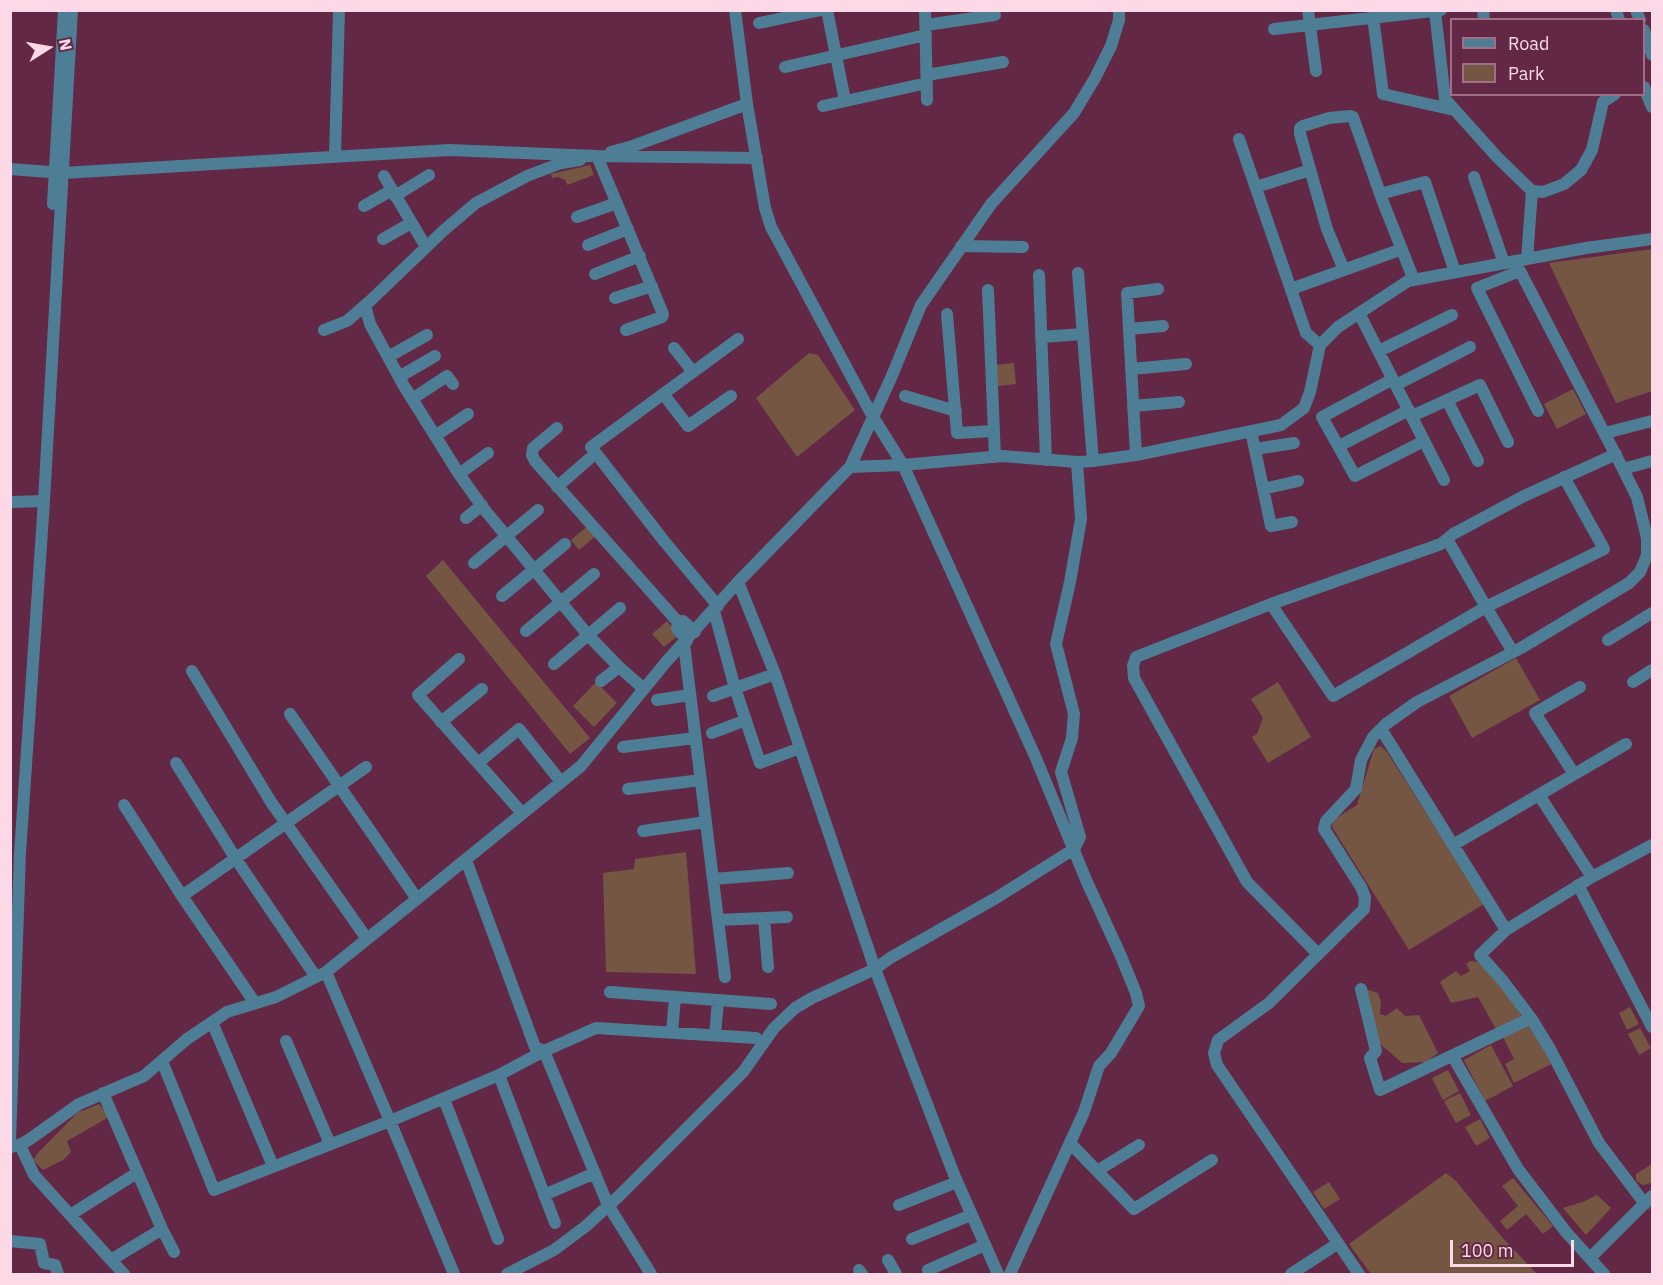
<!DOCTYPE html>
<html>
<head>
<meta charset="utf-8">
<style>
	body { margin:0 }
	#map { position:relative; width:1663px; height:1285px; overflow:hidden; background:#622845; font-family:"IBM Plex Sans",sans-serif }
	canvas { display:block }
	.frame { position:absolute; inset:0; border:12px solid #fdd8e7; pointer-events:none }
	.legend { position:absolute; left:1450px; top:18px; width:195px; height:78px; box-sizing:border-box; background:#622845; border:2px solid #a06e86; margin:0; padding:8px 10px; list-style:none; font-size:18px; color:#fdd8e7 }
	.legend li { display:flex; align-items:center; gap:12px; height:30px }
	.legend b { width:30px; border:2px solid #a06e86 }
	.north { position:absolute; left:18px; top:18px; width:60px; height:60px; -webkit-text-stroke:4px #622845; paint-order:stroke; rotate:79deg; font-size:16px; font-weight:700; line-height:24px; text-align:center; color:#fdd8e7 }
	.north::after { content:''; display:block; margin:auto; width:21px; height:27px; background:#fdd8e7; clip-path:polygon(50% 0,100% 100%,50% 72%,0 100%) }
	.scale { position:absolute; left:1450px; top:1240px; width:124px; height:27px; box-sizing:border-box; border:3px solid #fdd8e7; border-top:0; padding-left:8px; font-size:18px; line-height:21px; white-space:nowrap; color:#fdd8e7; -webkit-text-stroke:4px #622845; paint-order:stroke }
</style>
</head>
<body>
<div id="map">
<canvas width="1663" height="1285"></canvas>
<div class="frame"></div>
<ul class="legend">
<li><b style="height:8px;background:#4e7e96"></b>Road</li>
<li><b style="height:16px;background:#755643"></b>Park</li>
</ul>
<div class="north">N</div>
<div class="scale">100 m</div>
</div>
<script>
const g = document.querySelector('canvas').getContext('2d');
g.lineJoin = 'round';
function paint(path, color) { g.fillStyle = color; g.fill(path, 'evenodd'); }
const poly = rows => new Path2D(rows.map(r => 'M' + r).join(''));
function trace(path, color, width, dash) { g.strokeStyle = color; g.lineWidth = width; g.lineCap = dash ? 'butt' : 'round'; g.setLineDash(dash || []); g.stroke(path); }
const green = poly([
	[590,165,594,175,567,185,565,180,558,177,552,178,551,174],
	[1652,249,1652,391,1616,403,1549,263],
	[809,353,818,355,855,410,797,457,756,398],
	[1014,363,1016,384,998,386,996,365],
	[1573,389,1586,414,1557,429,1544,404],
	[589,525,597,535,579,550,571,540],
	[443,560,590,738,570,754,426,576],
	[667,621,679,635,664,647,652,634],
	[1516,658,1540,700,1472,738,1449,696],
	[596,682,617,703,594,727,573,706],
	[1278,682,1311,737,1268,763,1252,737,1257,734,1263,718,1251,699],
	[1381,746,1387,752,1484,904,1409,950,1332,827,1333,820,1357,805,1374,749],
	[686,852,696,974,606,972,603,873,634,869,635,859],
	[1470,961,1478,962,1504,986,1522,1017,1497,1031,1478,997,1451,1003,1440,982,1456,971,1461,976,1470,971,1466,964],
	[1363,988,1378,993,1381,1002,1380,1014,1386,1016,1397,1008,1405,1016,1419,1015,1438,1053,1426,1062,1402,1063,1380,1044],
	[1630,1007,1639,1024,1627,1030,1619,1013],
	[1530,1021,1551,1064,1514,1083,1505,1064,1514,1059,1502,1035],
	[1640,1028,1651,1048,1639,1055,1628,1034],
	[1491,1045,1513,1086,1485,1101,1464,1060],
	[1448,1070,1459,1091,1443,1100,1432,1078],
	[1460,1093,1471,1115,1456,1123,1444,1101],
	[99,1104,109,1117,67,1141,71,1152,63,1160,43,1170,33,1160,37,1154,77,1113],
	[1480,1119,1490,1138,1476,1146,1465,1127],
	[1652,1164,1651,1183,1643,1185,1636,1181,1636,1174],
	[1446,1173,1456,1181,1501,1236,1537,1274,1371,1274,1349,1244],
	[1513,1178,1553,1226,1543,1234,1526,1214,1507,1230,1500,1221,1518,1206,1502,1186],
	[1329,1182,1340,1199,1324,1209,1313,1192],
	[1597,1195,1611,1208,1586,1235,1563,1208,1585,1201]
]);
const minor = poly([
	[827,10,845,101],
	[925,10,927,100],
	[1308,10,1316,71],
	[1483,10,1484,20],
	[1616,10,1619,20],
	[1636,10,1640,20],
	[1435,11,1445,99,1497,157,1532,191],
	[1373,17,1383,94,1454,110],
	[759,23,821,10],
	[926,25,995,15],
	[1274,29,1441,10],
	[1644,30,1652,55],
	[785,67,926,35],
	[927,75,1003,62],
	[1644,87,1652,107],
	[747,104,765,208,771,227,873,417,903,465,1035,756,1087,882,1120,954,1136,993,1139,1006,1111,1053,1099,1066,1084,1112,1010,1274],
	[823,106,927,83],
	[1239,139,1306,333,1320,345],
	[611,152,633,146,747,104,735,10],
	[335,156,339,10],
	[597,156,663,314,662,317,626,330],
	[10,169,63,173,449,150,597,156,757,158],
	[384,176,426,247],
	[1474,177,1504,263],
	[1256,187,1310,170],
	[1380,194,1425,182,1455,272],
	[395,196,429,175],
	[53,204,64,10],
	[364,206,392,190],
	[577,217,617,203],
	[383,239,411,223],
	[588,245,628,229],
	[961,246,1023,247],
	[1527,259,1532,191,1543,192,1564,184,1581,170,1592,150,1603,102,1615,94],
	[1344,270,1327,229,1300,134,1300,128,1303,126,1329,118,1350,116,1353,117,1383,202,1414,280],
	[1078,273,1093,461],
	[595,274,640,256],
	[1039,275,1046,460],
	[1291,289,1402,249],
	[988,290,995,457],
	[615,298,652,286],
	[365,305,370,324,404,386,459,474,484,509,588,635,619,667,644,689],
	[1359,313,1444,480],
	[947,314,957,433,994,431],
	[1129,329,1163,326],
	[324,330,347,321,370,301,443,231,476,203,527,176,561,163,580,160],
	[1041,337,1083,334],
	[674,348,693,372],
	[1379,351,1452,315],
	[388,357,427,335],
	[1131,369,1186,364],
	[399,377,435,356],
	[1393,379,1322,417,1355,476,1424,441],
	[1396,385,1470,347],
	[664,395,688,426,731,396],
	[905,396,956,411],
	[412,399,447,376,453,384],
	[1447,400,1478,461],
	[1133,406,1179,402],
	[1538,411,1477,288,1520,271,1623,469],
	[1412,416,1480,385,1508,442],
	[557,428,533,448,532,455,535,461,678,622],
	[1251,431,1271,526,1292,522],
	[1605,433,1652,421],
	[435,436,468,414],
	[1339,446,1409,410],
	[1255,449,1294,443],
	[1136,455,1127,293,1158,289],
	[850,467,891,378,921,305,991,204,1074,113,1095,78,1111,46,1119,20,1119,10],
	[459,474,488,453],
	[557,487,589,459],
	[1263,489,1298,481],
	[10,502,44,501],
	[466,518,482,505],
	[1447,539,1486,607,1333,696,1271,604,1441,544,1453,534,1524,496,1616,454],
	[474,563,538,510],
	[738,582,775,674,875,969,955,1177,998,1274],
	[502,596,565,544],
	[1271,604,1136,657,1133,666,1134,678,1247,882,1318,954],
	[718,606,664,541,591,447,738,339],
	[714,611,735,688,760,763,800,748],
	[526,631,594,574],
	[1608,640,1652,613],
	[687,641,677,628,678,622,683,621,695,632],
	[684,644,725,977],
	[1513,652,1486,607,1604,549,1564,477],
	[459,659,418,695,522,813],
	[554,664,620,608],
	[192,671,271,802,367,939],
	[601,681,619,667],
	[1633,682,1652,670],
	[713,696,775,674],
	[657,700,690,695],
	[290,714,417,899],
	[441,722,482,689],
	[1381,729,1506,930,1592,877,1652,845],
	[712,733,746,720],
	[623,747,695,738],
	[176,763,236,859,316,977],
	[478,763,519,729,561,782],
	[1574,774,1535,713,1580,687],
	[628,789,701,780],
	[1539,795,1592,877],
	[124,805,182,896,366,767],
	[643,831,706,822],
	[1453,845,1626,744],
	[466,860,535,1047,544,1051,596,1028,756,1038],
	[713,879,788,873],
	[1578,885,1652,1027],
	[182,896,255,1003],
	[764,918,768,967],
	[718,920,787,917],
	[1506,930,1480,955,1503,981,1531,1018],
	[1361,989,1376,1051,1370,1058,1380,1090,1531,1018,1550,1049,1599,1143,1645,1204],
	[610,992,771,1004],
	[212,1022,273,1166],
	[672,1032,675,998],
	[715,1035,718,1001],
	[286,1041,330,1144],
	[1453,1057,1518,1169,1566,1232,1604,1274],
	[162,1061,214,1190,390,1121,326,972],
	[499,1075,555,1223],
	[444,1099,498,1239],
	[10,1141,20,853,44,501,72,10],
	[1070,1143,1134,1209,1212,1160],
	[20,1145,34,1175,111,1260,162,1229,103,1093],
	[10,1147,20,1145,30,1139,79,1104,144,1076,187,1039,227,1012,276,997,326,972,417,899,581,766,666,662,738,582,850,467,903,465,1002,456,1077,462,1093,461,1136,455,1281,425,1304,408,1310,392,1320,345,1338,327,1408,281,1586,248,1652,239],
	[1097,1171,1139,1145],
	[544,1195,595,1173],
	[899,1205,957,1182],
	[70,1215,137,1173],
	[162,1229,174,1252],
	[912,1239,971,1215],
	[10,1241,40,1244,44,1263,55,1265,58,1274],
	[1590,1258,1652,1196],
	[111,1260,124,1274],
	[888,1260,896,1274],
	[859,1270,862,1274],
	[928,1270,985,1245],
	[454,1274,390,1121,499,1075,544,1051,608,1205,651,1274],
	[507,1274,554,1250,586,1226,619,1196,743,1072,774,1028,795,1008,812,998,875,969,890,958,996,898,1074,849,1080,837,1061,772,1072,738,1074,714,1056,644,1070,582,1081,519,1077,462],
	[1291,1274,1337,1244],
	[1359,1274,1217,1065,1214,1053,1218,1040,1269,1003,1364,909,1365,897,1361,887,1324,829,1326,821,1356,789,1361,760,1373,737,1386,724,1417,702,1521,648,1629,583,1640,572,1647,555,1647,538,1637,497,1623,469,1652,461]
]);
paint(green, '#755643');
trace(minor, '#4e7e96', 12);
</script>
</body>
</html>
